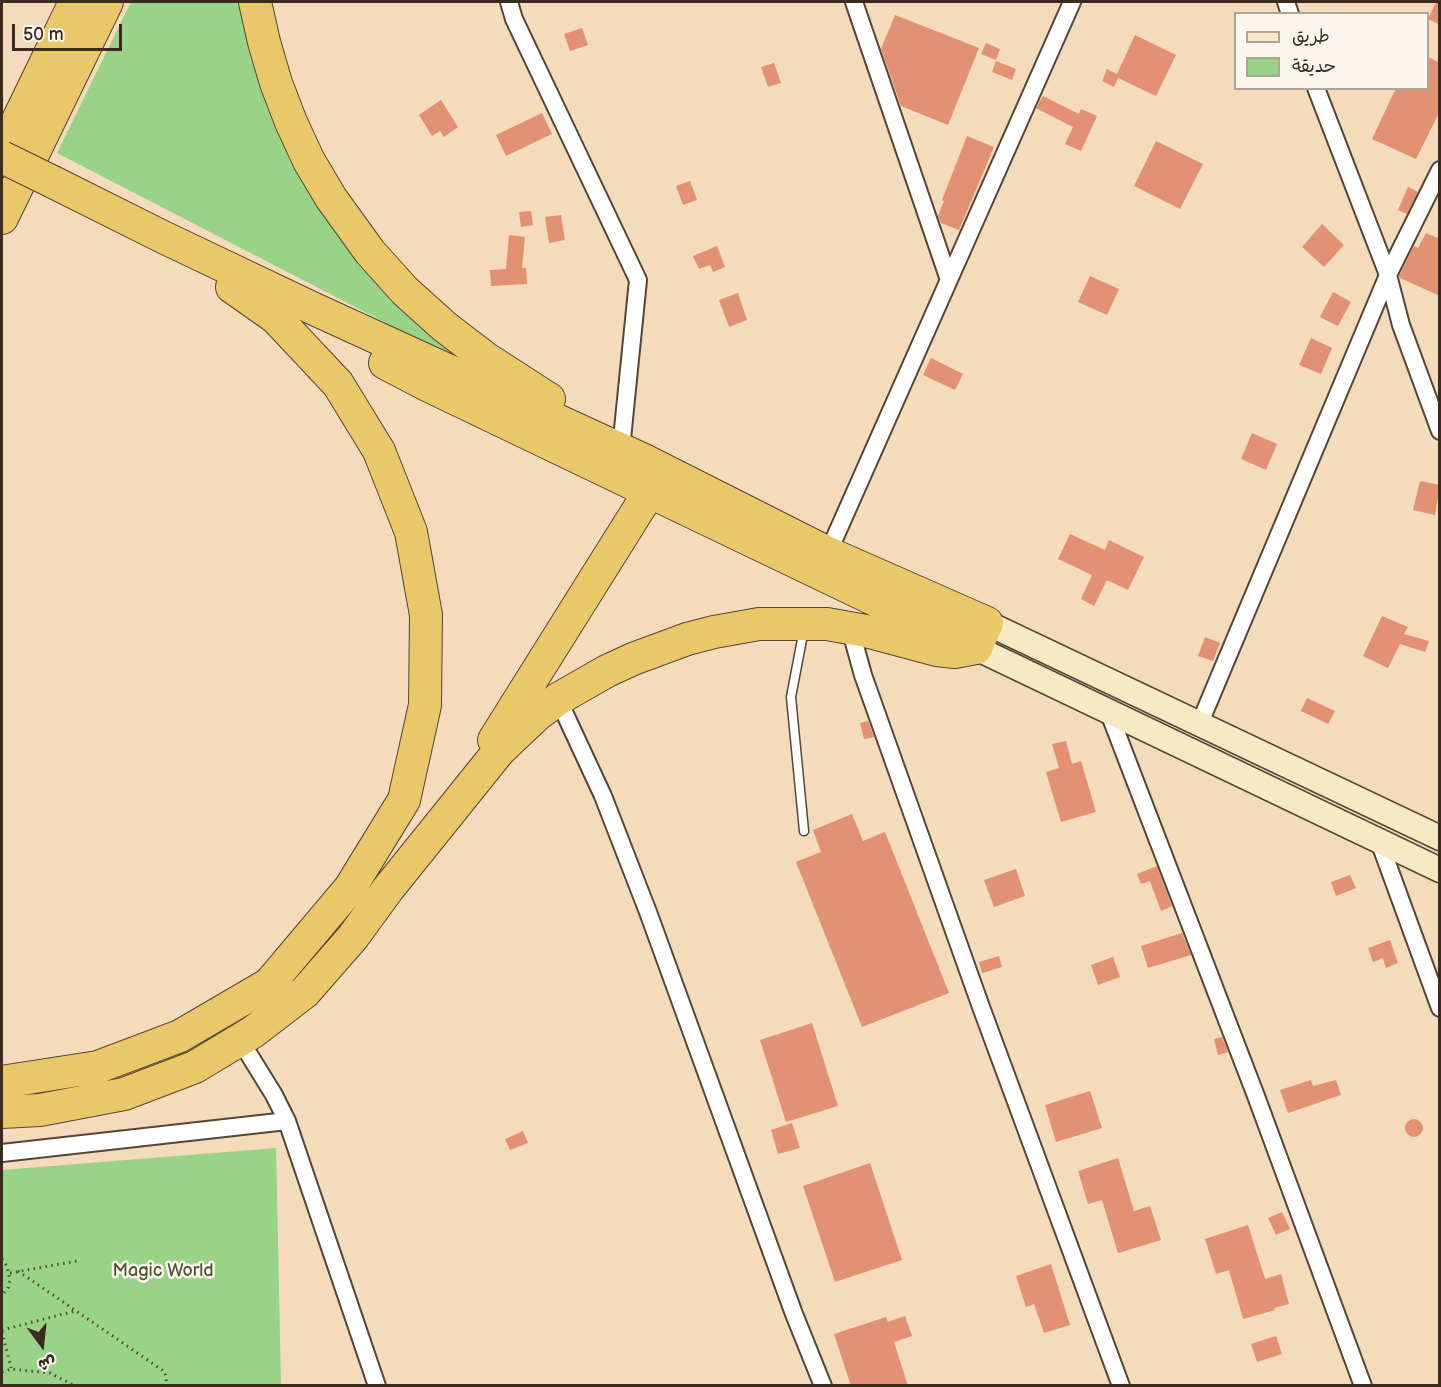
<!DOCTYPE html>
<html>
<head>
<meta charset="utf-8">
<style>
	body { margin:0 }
	#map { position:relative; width:1441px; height:1387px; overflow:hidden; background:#f3dbbb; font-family:"Balsamiq Sans","Playpen Sans Arabic",sans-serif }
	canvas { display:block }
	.frame { position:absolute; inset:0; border:3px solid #3b2a1e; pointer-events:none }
	.legend { position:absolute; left:1234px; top:12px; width:195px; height:78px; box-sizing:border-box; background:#fbf7ec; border:2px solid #aea59a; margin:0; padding:8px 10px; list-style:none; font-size:18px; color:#3b2a1e }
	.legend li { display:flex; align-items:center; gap:12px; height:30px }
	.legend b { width:30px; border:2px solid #aea59a }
	.north { position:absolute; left:12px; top:1315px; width:60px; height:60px; -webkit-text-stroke:4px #fbf7ec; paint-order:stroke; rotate:165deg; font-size:16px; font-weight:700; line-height:24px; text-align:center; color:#3b2a1e }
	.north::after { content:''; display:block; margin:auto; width:21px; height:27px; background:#3b2a1e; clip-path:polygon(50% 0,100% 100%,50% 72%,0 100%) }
	.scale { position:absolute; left:12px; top:24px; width:110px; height:27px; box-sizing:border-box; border:3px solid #3b2a1e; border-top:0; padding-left:8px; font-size:18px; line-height:21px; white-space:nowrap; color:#3b2a1e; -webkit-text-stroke:4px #fbf7ec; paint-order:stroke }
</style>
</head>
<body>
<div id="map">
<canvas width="1441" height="1387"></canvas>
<div class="frame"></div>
<ul class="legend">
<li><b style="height:8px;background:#f7e9c3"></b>طريق</li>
<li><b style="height:16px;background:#98d387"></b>حديقة</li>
</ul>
<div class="north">ش</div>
<div class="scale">50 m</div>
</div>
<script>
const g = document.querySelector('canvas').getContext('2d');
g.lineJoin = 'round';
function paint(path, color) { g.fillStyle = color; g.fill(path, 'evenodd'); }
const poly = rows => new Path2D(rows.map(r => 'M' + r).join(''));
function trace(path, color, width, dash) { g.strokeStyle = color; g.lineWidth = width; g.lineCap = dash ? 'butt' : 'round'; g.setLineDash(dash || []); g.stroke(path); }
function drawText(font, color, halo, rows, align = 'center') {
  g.font = font + ' "Balsamiq Sans",sans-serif'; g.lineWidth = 5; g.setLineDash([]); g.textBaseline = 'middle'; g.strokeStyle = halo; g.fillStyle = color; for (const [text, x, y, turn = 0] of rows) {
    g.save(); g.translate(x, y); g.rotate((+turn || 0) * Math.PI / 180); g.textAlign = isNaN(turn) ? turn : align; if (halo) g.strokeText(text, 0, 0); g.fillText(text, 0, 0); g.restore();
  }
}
const green = poly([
	[131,2,245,2,287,141,454,348,450,356,57,153],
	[276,1148,281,1385,2,1385,2,1170]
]);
const building = poly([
	[1436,2,1440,2,1440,25,1428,19],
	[895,15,979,48,948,125,901,106,881,49],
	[582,28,588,45,570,51,564,34],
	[1135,35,1176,55,1156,96,1118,78,1114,87,1102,81,1107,69,1117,74],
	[986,43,1000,49,996,60,981,54],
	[1428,57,1440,63,1440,111,1416,159,1372,139,1396,88,1428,88],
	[996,61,1016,69,1012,80,992,72],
	[774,63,781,83,768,87,761,67],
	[1043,96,1079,114,1081,109,1097,116,1081,151,1065,144,1073,127,1036,108],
	[441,100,458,127,444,137,440,131,432,136,419,115],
	[542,113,552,134,506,156,496,135],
	[967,136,994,147,959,230,941,223,938,216,944,201,942,200],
	[1156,141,1203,164,1180,209,1134,186],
	[690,181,697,200,683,205,676,186],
	[1408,187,1418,192,1407,214,1398,210],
	[531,211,533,225,521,227,519,212],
	[561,215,565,240,549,243,545,217],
	[1322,224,1344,245,1324,267,1302,247],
	[1426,233,1440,239,1440,296,1400,278,1399,276,1414,246,1418,248],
	[509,235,525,237,522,268,526,268,527,284,491,286,490,270,506,269],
	[717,246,725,267,713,272,710,265,699,269,693,256],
	[1090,276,1119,289,1107,315,1078,302],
	[1333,292,1351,302,1338,326,1320,317],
	[738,293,747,320,729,327,719,300],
	[1311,338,1332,348,1321,374,1299,365],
	[931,358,963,374,955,390,923,375],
	[1252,433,1277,444,1266,470,1241,459],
	[1420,481,1440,485,1435,515,1413,510],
	[1070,534,1105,550,1109,540,1144,557,1128,590,1107,580,1094,606,1081,599,1092,575,1058,559],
	[1382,616,1408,627,1404,634,1429,641,1425,652,1400,644,1388,668,1363,656],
	[1205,637,1220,643,1213,661,1198,656],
	[1307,698,1335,711,1328,724,1301,711],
	[868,721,874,737,864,739,860,723],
	[1066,741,1072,764,1081,761,1096,812,1061,822,1046,772,1059,768,1052,744],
	[852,814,863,841,885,832,949,993,862,1027,796,862,821,852,813,830],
	[1157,866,1172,906,1161,911,1150,881,1141,884,1137,874],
	[1016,869,1025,896,994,907,984,880],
	[1350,875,1356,888,1336,896,1331,882],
	[1182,933,1191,955,1148,968,1141,946],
	[1390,940,1398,963,1386,968,1383,958,1373,962,1368,948],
	[999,956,1002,967,982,973,979,962],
	[1113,957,1120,977,1098,985,1091,965],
	[812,1023,838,1106,786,1122,760,1040],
	[1222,1037,1228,1052,1218,1055,1214,1039],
	[1311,1080,1313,1086,1336,1080,1341,1095,1288,1113,1280,1090],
	[1090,1091,1102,1128,1056,1142,1045,1105],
	'1405 1128a9 9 0 1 1 18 0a9 9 0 1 1-18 0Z',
	[792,1123,800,1148,778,1154,771,1130],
	[523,1131,528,1143,510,1150,505,1139],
	[1118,1158,1134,1211,1150,1206,1161,1240,1118,1253,1102,1200,1088,1204,1078,1171],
	[870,1163,902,1260,835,1282,803,1186],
	[1282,1212,1290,1229,1276,1235,1268,1218],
	[1248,1225,1265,1279,1281,1274,1289,1304,1274,1308,1275,1310,1243,1319,1229,1270,1216,1274,1205,1239],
	[1051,1264,1070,1325,1044,1333,1034,1304,1026,1307,1016,1276],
	[905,1316,912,1336,894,1342,908,1386,851,1386,834,1334,886,1317,888,1322],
	[1276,1336,1282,1354,1257,1362,1251,1344]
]);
const path = poly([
	[2,1259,7,1266,10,1280,8,1288,2,1295],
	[18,1271,165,1372,167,1386],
	[10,1273,77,1261],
	[2,1330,75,1311],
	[2,1332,11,1368],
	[2,1372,11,1369,50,1373,75,1386]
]);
const service = poly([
	[804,629,791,697,804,831]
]);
const minor = poly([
	[509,2,514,19,638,280,621,449],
	[854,2,949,280],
	[1286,2,1290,14],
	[1316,88,1388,275,1401,325,1440,431],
	[828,553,1072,2],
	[850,628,863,675,981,1007,1121,1386],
	[558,699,603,796,648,912,794,1314,823,1386],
	[1109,713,1256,1096,1363,1386],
	[1199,725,1388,275,1440,170],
	[1379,841,1440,1008],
	[240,1040,274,1095,287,1121,377,1386],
	[2,1153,287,1121]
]);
const secondary = poly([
	[987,623,1440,838],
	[976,648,1440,870]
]);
const motorway = poly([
	[255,2,264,42,276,83,291,122,309,161,331,198,370,252,405,291,445,327,487,359,549,399],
	[2,153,75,2],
	[2,218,107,2],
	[385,363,427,385,967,644],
	[494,740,650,491,650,472],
	[2,1082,98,1067,180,1036,269,984,350,888,404,800,425,705,426,615,411,532,379,451,338,384,276,318,232,287],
	[2,1112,40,1110,124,1094,195,1067,253,1032,305,992,353,937,388,889,499,751,537,715,558,699,607,671,633,659,687,639,714,632,759,624,827,624,866,631,937,650,955,652,976,648,987,623,828,553,644,460,312,308,163,237,53,182]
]);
const motorwayBridge = poly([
	[2,157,53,182]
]);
const parkNames = [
	["Magic World",163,1271]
];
paint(green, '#98d387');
paint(building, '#e29173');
trace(service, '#574536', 11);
trace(minor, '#574536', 20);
trace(secondary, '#574536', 27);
trace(motorway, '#574536', 34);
trace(path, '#574536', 3, [1.5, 4.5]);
trace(service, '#fff', 8);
trace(minor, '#fff', 16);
trace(secondary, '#f7e9c3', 24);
trace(motorway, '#eac769', 32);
trace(motorwayBridge, '#574536', 34, []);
trace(motorwayBridge, '#eac769', 32);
drawText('18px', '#525438', '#fbf7ec', parkNames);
</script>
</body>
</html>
